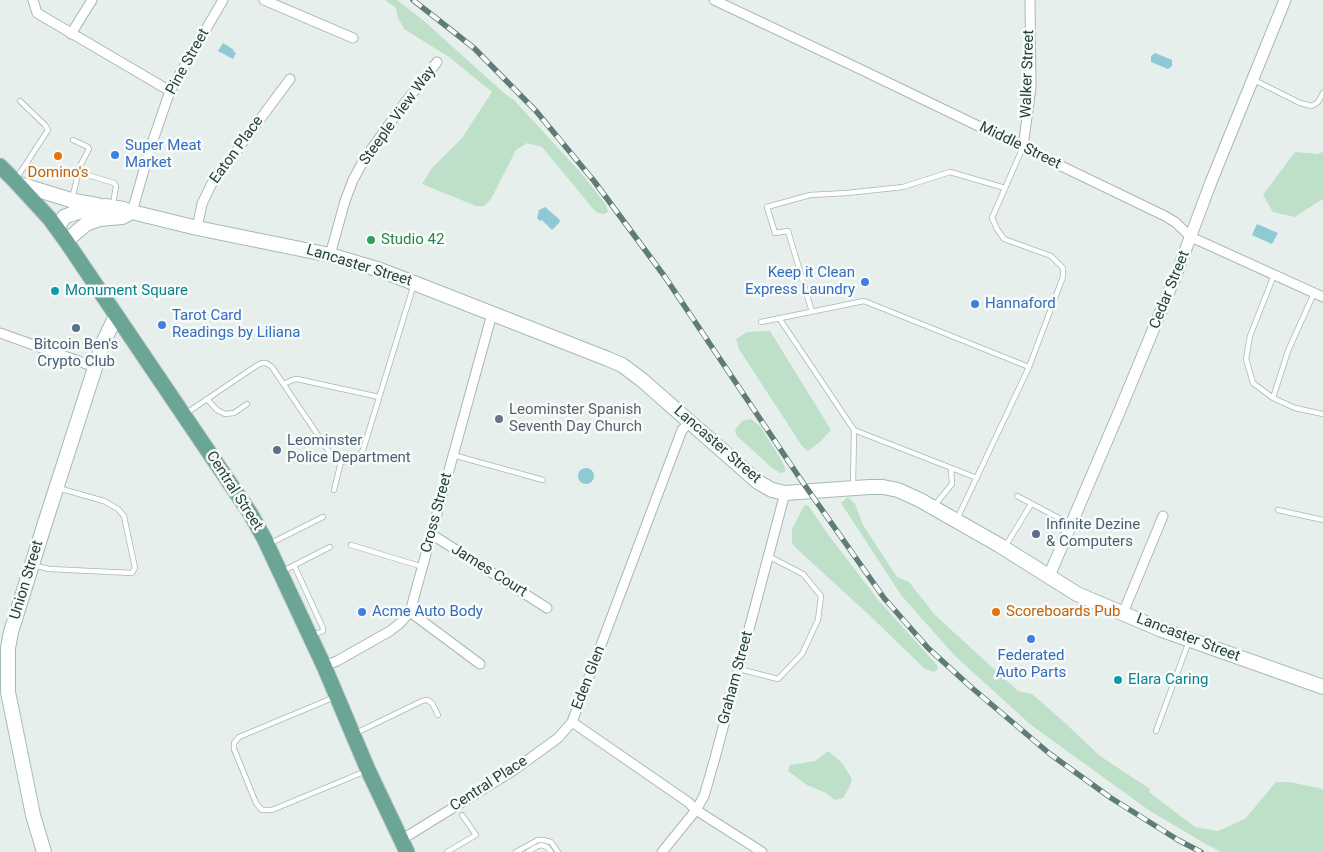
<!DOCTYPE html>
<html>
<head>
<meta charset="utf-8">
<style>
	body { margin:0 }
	canvas { display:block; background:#e6efeb }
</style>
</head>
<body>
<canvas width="1323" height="852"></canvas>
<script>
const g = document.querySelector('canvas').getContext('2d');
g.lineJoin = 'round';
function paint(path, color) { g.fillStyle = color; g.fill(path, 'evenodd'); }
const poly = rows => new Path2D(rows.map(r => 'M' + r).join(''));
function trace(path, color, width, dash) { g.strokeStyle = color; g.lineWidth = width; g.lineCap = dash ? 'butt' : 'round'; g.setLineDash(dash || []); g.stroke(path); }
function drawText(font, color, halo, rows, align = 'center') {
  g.font = font + ' Roboto,sans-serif'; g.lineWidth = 5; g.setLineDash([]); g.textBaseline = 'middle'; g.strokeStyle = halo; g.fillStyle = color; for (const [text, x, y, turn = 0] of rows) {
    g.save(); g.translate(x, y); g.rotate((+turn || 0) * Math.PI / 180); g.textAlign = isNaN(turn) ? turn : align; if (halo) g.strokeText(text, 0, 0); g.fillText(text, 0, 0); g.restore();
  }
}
const green = poly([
	[385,0,397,0,424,21,504,93,515,101,582,174,606,205,608,212,604,214,598,213,594,210,542,147,527,143,516,150,491,199,484,206,476,206,422,184,432,168,462,138,492,92,449,57,404,29,398,18,396,8],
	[1295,152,1317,154,1323,152,1323,200,1321,200,1295,217,1273,212,1263,195],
	[770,331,831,430,821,441,808,451,802,446,739,349,736,339,747,332],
	[751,419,760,426,782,461,785,468,785,472,780,473,771,467,737,436,735,430,742,421],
	[848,497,855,504,863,525,897,577,909,582,935,615,1018,691,1032,694,1063,721,1100,756,1150,789,1149,792,1195,827,1218,831,1245,819,1276,782,1290,782,1323,789,1323,852,1221,852,1204,843,1150,811,1031,725,954,655,901,595,841,503],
	[808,505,827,533,879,601,937,665,938,669,934,672,925,669,868,614,796,548,792,543,792,529,804,506],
	[828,751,842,763,852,779,849,788,843,798,835,800,826,793,807,785,788,771,790,765,815,761]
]);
const water = poly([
	[223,43,234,50,233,51,236,53,233,59,218,51],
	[1155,53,1172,60,1172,66,1168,69,1151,62,1151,56],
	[545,207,560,220,559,223,552,230,542,220,540,221,537,218,539,210],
	[1257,224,1278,233,1272,244,1252,235],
	'578 476a8 8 0 1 1 16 0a8 8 0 1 1-16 0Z'
]);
const service = poly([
	[1254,80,1300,103,1312,106,1318,102,1323,93],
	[78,172,114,183,116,186,113,204],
	[16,179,48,130,45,125,20,101],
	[72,199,80,166,89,149,88,147,73,140],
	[1274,275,1250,336,1246,359,1253,383,1273,398,1295,408,1323,414],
	[812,312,788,231,775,233,767,207,810,195,847,193,903,187,950,172,1005,188],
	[779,318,854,430,977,478],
	[761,322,864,301,1029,367],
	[284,384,292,380,297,379,379,397],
	[1273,398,1288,351,1314,293],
	[207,399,217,410,225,414,234,413,247,404],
	[185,414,256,366,262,363,266,363,272,367,332,456,341,462,348,461,356,458,360,455,363,450,414,284],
	[453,455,543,480],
	[853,487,854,430],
	[334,490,341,462],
	[1017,496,1070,524],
	[934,506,952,484,951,468],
	[1278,510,1323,520],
	[957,519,1029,367,1063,277,1063,268,1051,256,1004,239,997,229,992,218,1023,147],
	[271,543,323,517],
	[351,545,423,567],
	[1005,547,1031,504],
	[33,565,49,569,132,573,135,568,124,516,118,509,104,501,58,488],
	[294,565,323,628,323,631,313,635],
	[283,571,330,547],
	[739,669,778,679,802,654,818,620,821,596,803,574,768,556],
	[335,697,239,737,234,743,234,749,256,803,262,810,272,810,366,771],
	[1156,731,1189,641],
	[356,733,422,701,427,700,432,703,438,715],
	[447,852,476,835,462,815],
	[516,852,538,840,543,840,551,842,558,852],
	[528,852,536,847,541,845,547,847,551,852]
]);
const minor = poly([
	[33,0,37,13,170,91],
	[264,0,353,38],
	[714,0,862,70,1165,216,1175,222,1191,237,1323,297],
	[71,34,92,0],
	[1023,147,1031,87,1030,0],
	[132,212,150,149,170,91,223,0],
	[197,228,202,204,211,185,290,79],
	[330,255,345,201,353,180,365,158,398,112,437,62],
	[0,333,95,367],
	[690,422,682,430,572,722,688,802,696,810,762,852],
	[431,534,547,608],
	[410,612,480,664],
	[1123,613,1163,516],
	[324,666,337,661,390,631,399,624,410,612,492,314],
	[401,840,514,770,558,738,572,722],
	[662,852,696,810,704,796,715,758,785,493]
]);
const tertiary = poly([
	[1049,576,1120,410,1178,270,1211,182,1285,0]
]);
const secondary = poly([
	[19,184,74,201,97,205],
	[57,229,64,217,69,215,87,209,105,206,123,209,132,212,197,228,330,255,380,270,414,283,608,359,622,365,642,380,758,482,772,490,785,493,869,487,883,487,898,490,920,500,999,545,1077,594,1162,630,1323,687],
	[66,241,86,224,99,219,122,217,132,212],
	[44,852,33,815,8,692,8,648,11,632,45,523,103,343,116,316]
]);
const primary = poly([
	[0,166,15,181,50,219,66,241,250,513,264,538,324,666,368,770,407,852]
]);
const rail = poly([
	[413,0,474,48,536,111,594,181,665,277,799,477,884,598,928,648,972,688,1050,754,1111,798,1178,840,1201,852]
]);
const markers = [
	[115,155,5,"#3f7fe0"],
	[58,156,5,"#e8710a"],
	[371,240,5,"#2e9e5b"],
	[865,282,5,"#3f7fe0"],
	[55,291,5,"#0f9aa8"],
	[975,304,5,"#3f7fe0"],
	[162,325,5,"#3f7fe0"],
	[76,328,5,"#5c6f8a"],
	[499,419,5,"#6b7280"],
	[277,450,5,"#5c6f8a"],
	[1036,534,5,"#5c6f8a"],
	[362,612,5,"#3f7fe0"],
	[996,612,5,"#e8710a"],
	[1031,639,5,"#3f7fe0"],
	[1118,680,5,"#0f9aa8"]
];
const streetNames = [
	["Pine Street",188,62,-61],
	["Walker Street",1028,74,-88],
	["Steeple View Way",398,116,-54],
	["Middle Street",1020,146,26],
	["Eaton Place",237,150,-54],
	["Lancaster Street",359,266,17],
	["Cedar Street",1170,290,-68],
	["Lancaster Street",717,445,41],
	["Central Street",234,491,57],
	["Cross Street",437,513,-75],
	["James Court",489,571,32],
	["Union Street",27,580,-73],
	["Lancaster Street",1188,638,21],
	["Eden Glen",589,678,-69],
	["Graham Street",736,678,-75],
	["Central Place",489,784,-33]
];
const shopNames = [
	["Super Meat",125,146],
	["Market",125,163],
	["Keep it Clean",855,273,"right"],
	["Express Laundry",855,290,"right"],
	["Hannaford",985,304],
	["Tarot Card",172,316],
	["Readings by Liliana",172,333],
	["Acme Auto Body",372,612],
	["Federated",1031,656,"center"],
	["Auto Parts",1031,673,"center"]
];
const foodNames = [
	["Domino's",58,173],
	["Scoreboards Pub",1006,612,"left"]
];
const leisureNames = [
	["Studio 42",381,240]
];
const cultureNames = [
	["Monument Square",65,291],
	["Elara Caring",1128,680]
];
const serviceNames = [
	["Bitcoin Ben's",76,345,"center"],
	["Crypto Club",76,362,"center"],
	["Leominster",287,441],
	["Police Department",287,458],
	["Infinite Dezine",1046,525],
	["& Computers",1046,542]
];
const worshipNames = [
	["Leominster Spanish",509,410],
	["Seventh Day Church",509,427]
];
paint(green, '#bfe0c8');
paint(water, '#8ec9d4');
trace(service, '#a8b8b2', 6);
trace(minor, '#a8b8b2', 11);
trace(tertiary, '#a8b8b2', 13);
trace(secondary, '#a4bbb3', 16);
trace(primary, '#c2cac8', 17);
trace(service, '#fff', 4.5);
trace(minor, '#fff', 9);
trace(tertiary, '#fff', 11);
trace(secondary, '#fff', 14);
trace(primary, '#6aa596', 15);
trace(rail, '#5f7d75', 5.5);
trace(rail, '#f7fbf9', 4, [11]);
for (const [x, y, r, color] of markers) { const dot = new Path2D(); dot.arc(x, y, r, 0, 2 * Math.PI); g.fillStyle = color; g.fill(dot); trace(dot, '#f7fbf9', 2); }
drawText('15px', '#24423a', '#f7fbf9', streetNames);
drawText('15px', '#366cbe', '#f7fbf9', shopNames, 'left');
drawText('15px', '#c56008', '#f7fbf9', foodNames);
drawText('15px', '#27864d', '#f7fbf9', leisureNames, 'left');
drawText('15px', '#0d838f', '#f7fbf9', cultureNames, 'left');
drawText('15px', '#4e5e75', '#f7fbf9', serviceNames, 'left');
drawText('15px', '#5b616d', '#f7fbf9', worshipNames, 'left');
</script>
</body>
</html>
